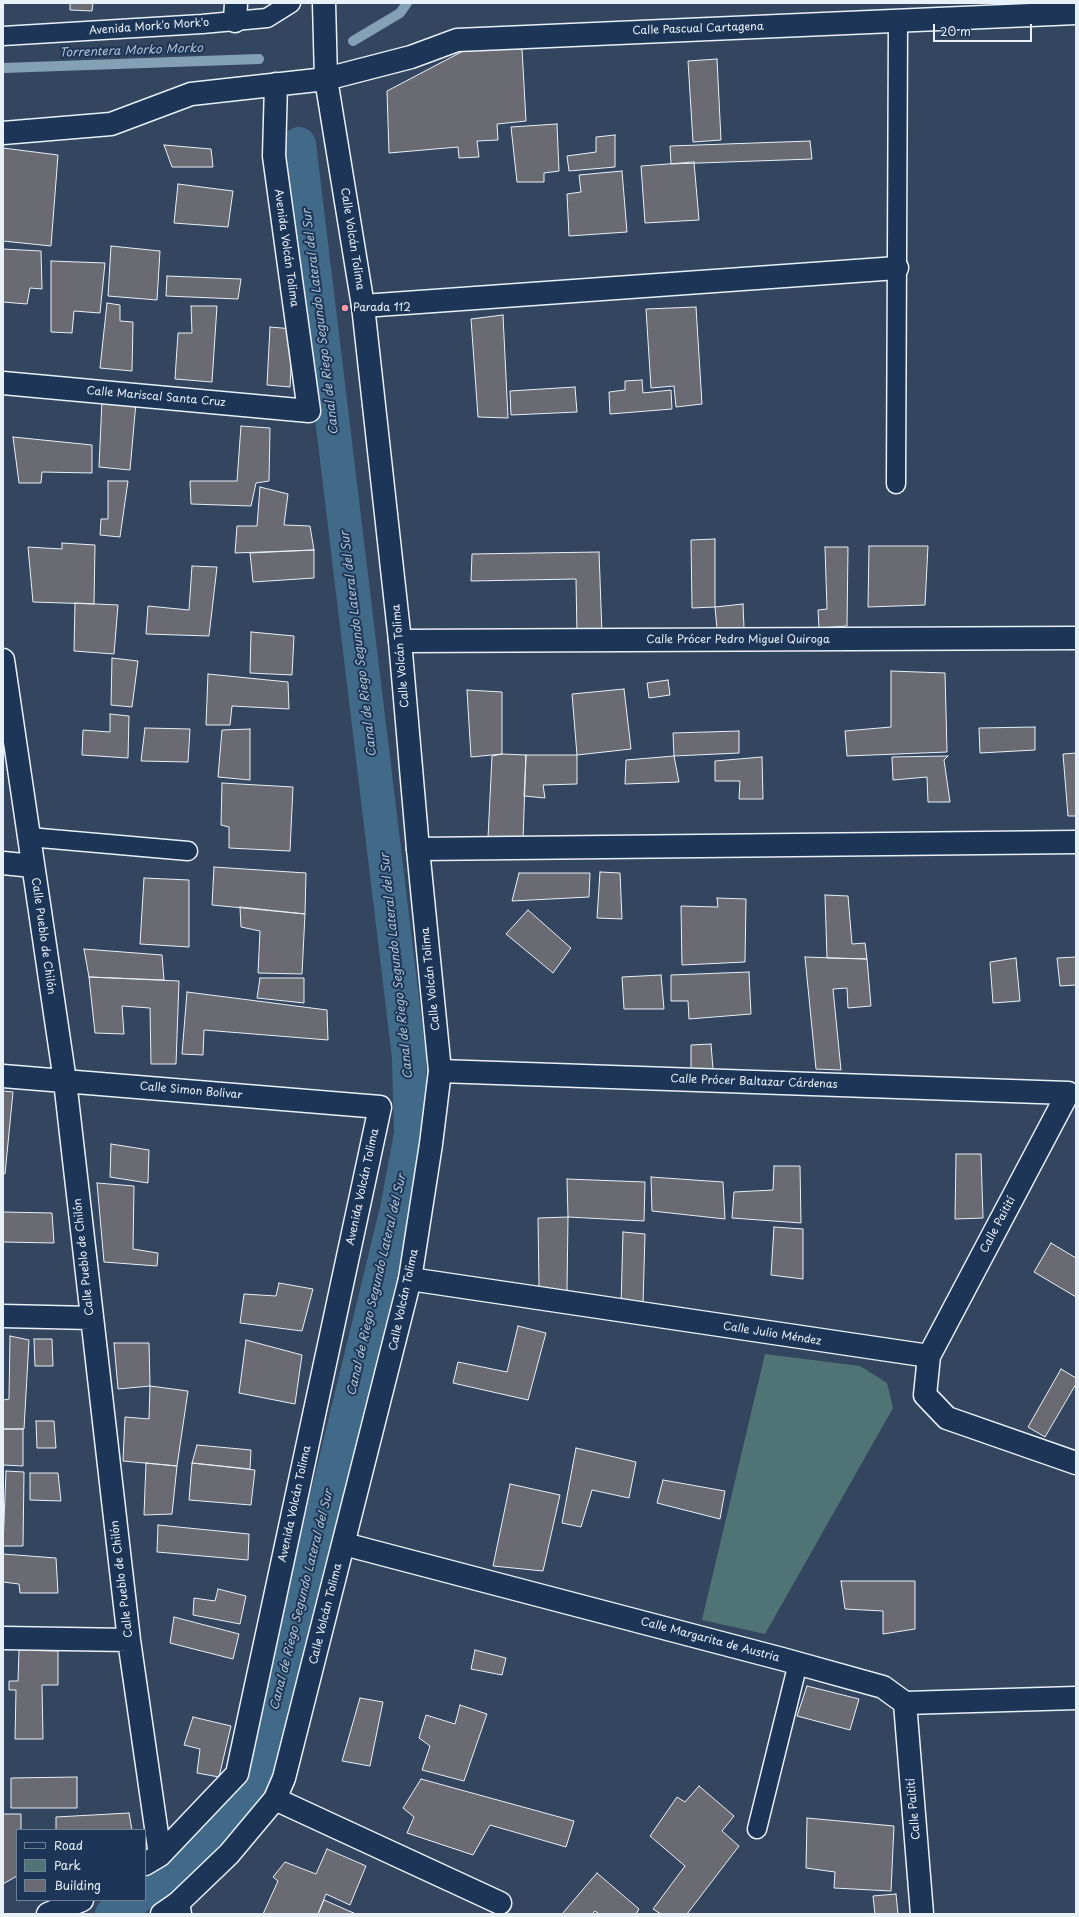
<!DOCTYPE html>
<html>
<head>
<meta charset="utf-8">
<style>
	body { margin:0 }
	#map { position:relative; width:1079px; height:1917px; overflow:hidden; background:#34455f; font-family:"Playpen Sans",sans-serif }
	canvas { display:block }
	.frame { position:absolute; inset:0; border:4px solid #e8f1f8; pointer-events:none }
	.legend { position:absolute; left:16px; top:1829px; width:130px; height:72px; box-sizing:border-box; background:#1d3557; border:1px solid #6e8097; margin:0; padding:5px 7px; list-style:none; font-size:12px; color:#e8f1f8 }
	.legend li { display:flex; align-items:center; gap:8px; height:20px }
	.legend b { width:20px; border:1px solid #6e8097 }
	.scale { position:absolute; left:933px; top:24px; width:99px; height:18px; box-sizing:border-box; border:2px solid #e8f1f8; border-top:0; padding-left:5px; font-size:12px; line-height:14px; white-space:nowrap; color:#e8f1f8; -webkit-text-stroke:3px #1d3557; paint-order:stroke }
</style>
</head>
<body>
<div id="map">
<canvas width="1079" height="1917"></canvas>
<div class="frame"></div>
<ul class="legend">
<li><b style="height:5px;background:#1d3557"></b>Road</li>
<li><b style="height:11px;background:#507475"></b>Park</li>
<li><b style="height:11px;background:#696a72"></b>Building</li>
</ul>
<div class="scale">20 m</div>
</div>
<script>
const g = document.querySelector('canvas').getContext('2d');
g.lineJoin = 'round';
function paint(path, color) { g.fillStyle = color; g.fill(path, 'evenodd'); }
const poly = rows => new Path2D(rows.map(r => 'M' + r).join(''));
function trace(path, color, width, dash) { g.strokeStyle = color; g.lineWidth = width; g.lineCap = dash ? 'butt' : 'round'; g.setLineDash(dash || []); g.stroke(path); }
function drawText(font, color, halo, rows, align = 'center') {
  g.font = font + ' "Playpen Sans",sans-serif'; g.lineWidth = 4; g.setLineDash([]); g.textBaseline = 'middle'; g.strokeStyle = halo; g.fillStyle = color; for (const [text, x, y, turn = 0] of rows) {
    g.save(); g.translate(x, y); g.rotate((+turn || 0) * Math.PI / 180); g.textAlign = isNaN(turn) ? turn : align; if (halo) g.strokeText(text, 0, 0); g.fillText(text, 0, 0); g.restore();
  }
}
const green = poly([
	[765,1354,860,1366,887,1383,893,1408,765,1634,702,1620]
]);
const stream = poly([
	[353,41,400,13,407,3],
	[3,68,259,59]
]);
const canal = poly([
	[145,1893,158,1885,231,1822,250,1801,259,1777,397,1209,411,1134,409,1057,299,144],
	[112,1914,134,1900]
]);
const building = poly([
	[70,3,93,3,92,11,70,10,70,3],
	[467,49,522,49,526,121,497,124,498,140,477,141,479,157,459,158,458,147,389,153,387,91,467,49],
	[717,59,721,140,693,142,688,61,717,59],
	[557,124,559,171,544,173,544,182,517,182,511,127,557,124],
	[615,135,615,167,569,171,567,156,596,152,596,137,615,135],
	[810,141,812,159,671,164,670,146,810,141],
	[164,145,211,149,213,167,172,167,164,145],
	[3,148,58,155,51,246,3,241,3,148],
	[694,162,699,220,645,223,641,166,694,162],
	[622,171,627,232,569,236,567,194,581,192,579,175,622,171],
	[178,184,233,191,228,227,174,223,178,184],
	[111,246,160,251,157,300,108,296,111,246],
	[3,249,41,251,42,289,30,288,27,304,3,302,3,249],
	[51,261,105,263,100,313,74,311,72,333,51,332,51,261],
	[167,276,241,279,238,299,166,296,167,276],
	[107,303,120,305,120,321,133,322,132,371,100,368,107,303],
	[191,306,217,306,212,382,175,379,178,333,192,333,191,306],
	[696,307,702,404,676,407,674,386,651,388,646,309,696,307],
	[503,315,508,418,478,417,471,319,503,315],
	[270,327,293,329,290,387,267,385,270,327],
	[642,380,643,393,671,390,672,409,610,414,609,392,625,390,625,381,642,380],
	[575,387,577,412,511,415,510,391,575,387],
	[102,400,136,402,130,470,99,467,102,400],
	[241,426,270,428,269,481,256,483,251,506,191,504,190,481,237,481,241,426],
	[13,437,92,445,92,473,42,472,41,483,19,483,13,437],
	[108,481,128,481,120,537,100,535,101,519,108,519,108,481],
	[260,487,288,494,284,525,310,526,314,550,235,553,237,526,257,526,260,487],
	[715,539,715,607,692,608,691,540,715,539],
	[62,543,95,545,94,604,33,602,28,547,62,549,62,543],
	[869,546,928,546,925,605,868,607,869,546],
	[825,547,848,547,847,626,819,628,818,610,827,609,825,547],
	[314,550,314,578,253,582,250,553,314,550],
	[599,552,602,634,577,635,576,579,471,581,472,554,599,552],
	[192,566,217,567,209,636,146,634,148,606,189,610,192,566],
	[75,603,118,605,114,654,74,651,75,603],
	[743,604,744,628,717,629,715,607,743,604],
	[251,632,294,636,292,675,250,673,251,632],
	[112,658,138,661,132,707,111,705,112,658],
	[891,671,945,673,947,752,847,756,845,731,891,727,891,671],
	[208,674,288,682,289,709,232,706,230,725,206,725,208,674],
	[668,680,670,695,649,698,647,683,668,680],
	[624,689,631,749,577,755,572,694,624,689],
	[467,690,502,692,502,754,471,757,467,690],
	[110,714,129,716,128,758,82,755,83,730,110,732,110,714],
	[1035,727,1035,750,980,753,979,728,1035,727],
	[145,728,190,729,188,762,141,761,145,728],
	[250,729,250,780,218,777,222,730,250,729],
	[739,731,739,753,674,756,673,733,739,731],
	[1076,753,1076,816,1068,816,1063,754,1076,753],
	[502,754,526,755,523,840,488,838,492,756,502,754],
	[526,755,577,755,577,784,543,785,545,798,524,796,526,755],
	[674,756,679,782,625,784,626,760,674,756],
	[948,756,944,760,950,802,928,802,927,777,893,780,892,757,948,756],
	[762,757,763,799,739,799,740,781,715,781,715,761,762,757],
	[222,783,293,787,290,851,229,848,229,827,221,825,222,783],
	[214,867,306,873,305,914,212,905,214,867],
	[600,872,620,873,622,919,597,918,600,872],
	[519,873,590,873,589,897,512,901,519,873],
	[144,878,189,880,189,947,140,944,144,878],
	[825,895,848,896,852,944,865,943,867,959,827,958,825,895],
	[717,898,746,899,745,962,682,965,681,906,718,907,717,898],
	[240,907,305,914,302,974,258,973,260,931,241,927,240,907],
	[528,910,571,948,553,973,506,934,528,910],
	[84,949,162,955,164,980,89,977,84,949],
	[805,957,867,959,871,1006,848,1008,847,988,833,989,841,1070,816,1069,805,957],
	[1076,957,1076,985,1060,986,1057,958,1076,957],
	[1016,958,1020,1001,993,1003,990,962,1016,958],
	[749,972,751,1014,689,1019,688,1001,671,1001,671,975,749,972],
	[661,975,664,1009,624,1009,622,977,661,975],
	[89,977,179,981,176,1064,151,1064,150,1008,122,1006,124,1034,95,1033,89,977],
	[260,978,304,978,304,1003,257,998,260,978],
	[187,992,327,1010,328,1040,204,1030,203,1055,182,1054,187,992],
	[711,1044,713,1069,691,1069,691,1045,711,1044],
	[3,1091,13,1092,5,1174,3,1173,3,1091],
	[111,1144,149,1150,148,1183,110,1177,111,1144],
	[956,1154,981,1154,983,1218,955,1219,956,1154],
	[774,1166,800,1166,801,1223,732,1218,734,1192,773,1190,774,1166],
	[651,1177,723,1182,725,1219,652,1211,651,1177],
	[567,1179,645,1182,644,1221,568,1217,567,1179],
	[97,1183,134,1186,133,1249,158,1253,157,1266,104,1262,97,1183],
	[3,1212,52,1213,54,1243,3,1242,3,1212],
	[568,1217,567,1291,539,1287,538,1218,568,1217],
	[774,1227,803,1229,803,1279,771,1275,774,1227],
	[623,1232,645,1234,643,1305,621,1306,623,1232],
	[1051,1243,1076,1258,1076,1297,1034,1272,1051,1243],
	[279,1283,313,1289,302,1331,240,1323,244,1294,276,1296,279,1283],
	[518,1326,546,1333,528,1400,453,1383,458,1362,507,1372,518,1326],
	[10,1336,29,1340,24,1429,3,1429,3,1400,9,1399,10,1336],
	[34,1339,52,1339,53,1366,35,1366,34,1339],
	[246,1340,302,1355,295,1404,239,1393,246,1340],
	[114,1343,149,1343,150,1386,118,1389,114,1343],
	[1061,1369,1076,1378,1076,1384,1045,1437,1028,1427,1061,1369],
	[150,1386,188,1391,177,1466,123,1461,125,1417,149,1419,150,1386],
	[36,1421,54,1421,56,1448,37,1448,36,1421],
	[3,1429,23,1429,23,1466,3,1465,3,1429],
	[197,1445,251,1450,250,1469,192,1463,197,1445],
	[576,1448,636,1462,629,1498,592,1490,581,1527,562,1523,576,1448],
	[146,1463,177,1466,172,1514,144,1515,146,1463],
	[192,1463,255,1470,251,1505,189,1500,192,1463],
	[6,1471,24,1472,23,1546,3,1546,6,1471],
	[30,1473,58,1473,61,1501,30,1500,30,1473],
	[663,1480,725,1491,720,1519,657,1503,663,1480],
	[510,1484,560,1495,543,1571,493,1566,510,1484],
	[158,1525,249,1534,248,1560,157,1552,158,1525],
	[3,1554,56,1558,58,1593,20,1593,19,1584,3,1582,3,1554],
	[841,1581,915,1581,915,1629,883,1634,883,1611,845,1609,841,1581],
	[218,1589,246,1596,240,1624,193,1615,194,1598,215,1601,218,1589],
	[174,1617,239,1634,233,1659,170,1643,174,1617],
	[19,1650,58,1651,58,1685,42,1685,43,1739,15,1739,16,1690,9,1690,9,1681,18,1681,19,1650],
	[475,1650,506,1658,502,1675,471,1669,475,1650],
	[807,1686,859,1699,850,1730,797,1716,807,1686],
	[360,1698,383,1702,370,1766,342,1761,360,1698],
	[460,1705,487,1714,464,1781,422,1770,430,1746,419,1738,426,1715,455,1724,460,1705],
	[193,1717,231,1726,219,1777,197,1773,200,1749,184,1745,193,1717],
	[77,1777,77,1808,11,1808,11,1778,77,1777],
	[421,1779,574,1821,566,1847,490,1825,473,1855,407,1833,414,1817,403,1808,421,1779],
	[699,1786,734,1816,722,1831,739,1846,687,1914,661,1914,653,1909,685,1866,650,1836,677,1797,685,1802,699,1786],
	[129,1813,132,1830,56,1830,56,1817,129,1813],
	[3,1814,21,1814,21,1830,17,1830,17,1876,3,1884,3,1814],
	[807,1818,894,1826,891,1891,834,1888,835,1872,806,1868,807,1818],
	[327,1849,366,1866,350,1905,326,1894,318,1914,263,1914,278,1881,273,1877,285,1862,316,1874,327,1849],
	[597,1873,639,1909,636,1914,599,1914,595,1911,592,1914,562,1914,597,1873],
	[896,1894,898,1914,875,1914,873,1896,896,1894],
	[324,1900,356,1914,318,1914,324,1900]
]);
const service = poly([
	[3,36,202,24,267,18,291,3],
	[896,484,898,21],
	[29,837,188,851],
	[757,1829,798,1663]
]);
const minor = poly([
	[235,21,236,3],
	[3,133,111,124,191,94,326,79],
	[363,306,897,268],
	[3,383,309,411,274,156,276,84],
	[400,641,1076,638],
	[3,660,65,1081,129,1640,160,1855],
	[418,849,1076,842],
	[3,863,33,866],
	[440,1071,1068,1093,929,1356],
	[3,1076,380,1107,237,1774,160,1855,145,1864],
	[410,1279,929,1356,925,1395,947,1418,1076,1463],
	[3,1316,91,1318],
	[344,1544,782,1659,883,1687,905,1703,1076,1698],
	[3,1638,129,1640],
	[905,1703,922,1914],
	[275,1799,500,1903],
	[48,1914,82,1900],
	[162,1914,178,1903]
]);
const tertiary = poly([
	[326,79,411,57,457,40,1076,13],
	[180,1914,178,1903,229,1854,275,1799,284,1778,410,1279,431,1144,440,1071,418,849,400,641,363,306,326,79,324,3]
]);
const markers = [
	[345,308,4,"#ff9aa2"]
];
const streetNames = [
	["Avenida Mork'o Mork'o",149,27,-4],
	["Calle Pascual Cartagena",698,29,-2],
	["Calle Volcán Tolima",352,239,81],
	["Avenida Volcán Tolima",286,248,82],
	["Calle Mariscal Santa Cruz",156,397,5],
	["Calle Prócer Pedro Miguel Quiroga",738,640],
	["Calle Volcán Tolima",401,656,-95],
	["Calle Pueblo de Chilón",43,936,82],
	["Calle Volcán Tolima",431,979,-96],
	["Calle Prócer Baltazar Cárdenas",754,1082,2],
	["Calle Simon Bolivar",191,1091,5],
	["Avenida Volcán Tolima",363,1187,-78],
	["Calle Paitití",998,1225,-62],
	["Calle Pueblo de Chilón",84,1257,-96],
	["Calle Volcán Tolima",404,1300,-78],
	["Calle Julio Méndez",772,1334,9],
	["Avenida Volcán Tolima",295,1504,-78],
	["Calle Pueblo de Chilón",122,1579,-97],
	["Calle Volcán Tolima",326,1614,-76],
	["Calle Margarita de Austria",710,1640,15],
	["Calle Paitití",914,1809,-95]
];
const poiNames = [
	["Parada 112",353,308]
];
const waterNames = [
	["Torrentera Morko Morko",131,51,-2],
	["Canal de Riego Segundo Lateral del Sur",321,322,-97],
	["Canal de Riego Segundo Lateral del Sur",359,644,-97],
	["Canal de Riego Segundo Lateral del Sur",397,966,-96],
	["Canal de Riego Segundo Lateral del Sur",377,1285,-77],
	["Canal de Riego Segundo Lateral del Sur",302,1600,-76]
];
paint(green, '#507475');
trace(stream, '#84a0b5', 10);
trace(canal, '#416a88', 34);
paint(building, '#696a72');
trace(building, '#e8f1f8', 1);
trace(service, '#e8f1f8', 21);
trace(minor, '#e8f1f8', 25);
trace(tertiary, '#e8f1f8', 25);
trace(service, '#1d3557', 18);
trace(minor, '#1d3557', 22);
trace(tertiary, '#1d3557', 22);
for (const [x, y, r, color] of markers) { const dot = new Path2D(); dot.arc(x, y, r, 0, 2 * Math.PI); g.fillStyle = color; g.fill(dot); trace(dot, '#1d3557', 1.5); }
drawText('11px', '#e8f1f8', '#1d3557', streetNames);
drawText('11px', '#e8f1f8', '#1d3557', poiNames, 'left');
drawText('italic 12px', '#aec2d1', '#1d3557', waterNames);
</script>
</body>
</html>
